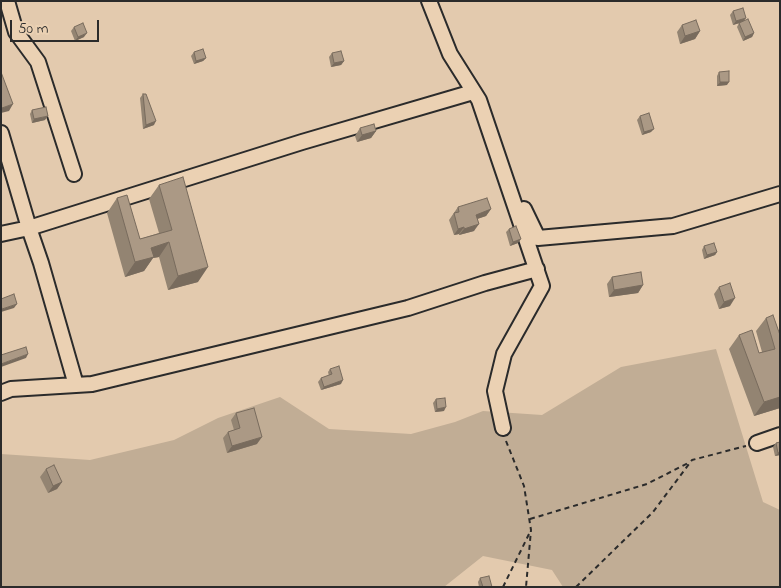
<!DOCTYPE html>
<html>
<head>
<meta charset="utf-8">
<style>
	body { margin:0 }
	#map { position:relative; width:781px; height:588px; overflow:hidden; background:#e3caae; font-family:"Indie Flower",sans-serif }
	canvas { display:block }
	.frame { position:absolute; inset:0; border:2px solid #2b2b2b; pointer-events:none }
	.scale { position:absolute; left:10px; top:20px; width:89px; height:22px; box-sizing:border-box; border:2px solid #2b2b2b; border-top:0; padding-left:6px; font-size:15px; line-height:18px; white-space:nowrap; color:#2b2b2b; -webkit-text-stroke:4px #ebd1b3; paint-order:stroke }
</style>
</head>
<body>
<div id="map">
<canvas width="781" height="588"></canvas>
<div class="frame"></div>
<div class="scale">50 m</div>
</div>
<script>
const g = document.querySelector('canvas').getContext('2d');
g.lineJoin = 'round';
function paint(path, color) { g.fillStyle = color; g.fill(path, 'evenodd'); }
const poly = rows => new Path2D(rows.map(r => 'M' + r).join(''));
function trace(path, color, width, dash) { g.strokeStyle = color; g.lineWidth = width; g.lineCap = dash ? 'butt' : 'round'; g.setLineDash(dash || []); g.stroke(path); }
const green = poly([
	[716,349,763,502,780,510,780,587,563,587,552,570,483,556,444,587,1,587,1,454,90,460,174,440,218,418,280,397,329,429,411,434,455,422,483,411,542,415,621,367]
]);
const path = poly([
	[506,441,524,486,531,530,526,587],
	[530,519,647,484,690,462],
	[503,587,530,532],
	[576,587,653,512,692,460,746,446]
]);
const minor = poly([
	[7,1,16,32,38,62,74,174],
	[429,1,450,54,479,100,542,286,504,354,495,391,503,428],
	[1,133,29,228,41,263,76,385],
	[524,209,538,238,673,226,780,194],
	[1,234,29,228,302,142,473,92],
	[1,393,11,389,92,384,408,308,485,283,537,269],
	[757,443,780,435]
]);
const wall = poly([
	[733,11,744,21,754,33,752,37,743,41,737,27,739,23,733,25,730,15],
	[682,25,700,31,695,39,680,44,677,32],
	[74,27,84,37,75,41,71,31],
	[194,52,206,58,203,61,194,64,191,56],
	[332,53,344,61,341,65,331,67,329,57],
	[719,72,727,85,717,86,717,76],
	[143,94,154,125,143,129,140,98],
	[32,110,45,120,32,123,30,114],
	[640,116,651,132,642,135,637,120],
	[360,128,376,131,371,138,357,142,355,136],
	[159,185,198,282,168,290,159,257,153,258,144,271,125,277,107,213,117,198,140,239,159,233,149,199],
	[458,207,491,209,486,216,477,219,474,231,459,235,459,234,454,235,449,220],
	[509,229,518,243,510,246,506,232],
	[704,246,717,252,715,255,704,259,702,250],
	[612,277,643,285,638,293,609,297,607,284],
	[719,287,730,306,719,309,714,294],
	[766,318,780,335,780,408,754,416,729,349,739,335,759,353,762,352,756,331],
	[330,369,341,384,321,390,318,382,321,378,329,376,328,372],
	[436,399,444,411,435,412,433,403],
	[236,413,257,444,227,453,223,438,228,432,234,430,231,420],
	[780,442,780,455,775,456,773,447,776,443],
	[46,469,62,482,57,489,48,493,40,477],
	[480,578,492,587,479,587,478,582]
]);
const shadedWall = poly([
	[746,18,743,22,733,25,736,21],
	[700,31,695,39,680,44,685,36],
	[87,33,84,37,75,41,78,37],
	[754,33,752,37,743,41,745,37],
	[206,58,203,61,194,64,196,61],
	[344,61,341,65,331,67,334,63],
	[720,82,729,82,727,85,717,86],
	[13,104,9,111,1,113,1,110,2,108],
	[48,116,45,120,32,123,34,119],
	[156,121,154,125,143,129,146,125],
	[654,129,651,132,642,135,644,132],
	[376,131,371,138,357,142,362,135],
	[491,209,486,216,471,221,476,215],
	[479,224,474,231,459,235,464,229],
	[464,227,459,234,454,235,458,229],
	[521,239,518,243,510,246,513,242],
	[169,242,159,257,153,258,144,271,125,277,135,262,151,248],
	[717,252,715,255,704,259,707,255],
	[208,267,198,282,168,290,178,276],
	[643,285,638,293,609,297,614,290],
	[735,298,730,306,719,309,724,302],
	[17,304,14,308,1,312,2,309],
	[28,354,26,358,1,367,1,364],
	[343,380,341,384,321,390,324,387],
	[780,397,780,408,754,416,764,402],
	[446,407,444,411,435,412,437,409],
	[262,437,257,444,227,453,232,446],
	[780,452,780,455,775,456,778,453],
	[62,482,57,489,48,493,53,486]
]);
const building = poly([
	[743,8,746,18,736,21,733,11,743,8],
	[748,19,754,33,745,37,739,23,748,19],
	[696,20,700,31,685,36,682,25,696,20],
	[83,23,87,33,78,37,74,27,83,23],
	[203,49,206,58,196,61,194,52,203,49],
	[341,51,344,61,334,63,332,53,341,51],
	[729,71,729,82,720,82,719,72,729,71],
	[1,72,13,104,2,108,1,105,1,72],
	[143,94,146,94,156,121,146,125,143,94],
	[46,107,48,116,34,119,32,110,46,107],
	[649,113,654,129,644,132,640,116,649,113],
	[374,124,376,131,362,135,360,128,374,124],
	[183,177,208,267,178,276,169,242,151,248,154,257,135,262,117,198,127,195,140,239,172,230,159,185,183,177],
	[487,198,491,209,476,215,479,224,464,229,464,227,458,229,454,213,459,212,458,207,487,198],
	[516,226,521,239,513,242,509,229,516,226],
	[714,243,717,252,707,255,704,246,714,243],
	[641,272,643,285,614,290,612,277,641,272],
	[730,283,735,298,724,302,719,287,730,283],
	[14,294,17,304,2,309,1,305,1,299,14,294],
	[773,315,780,335,780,397,764,402,739,335,752,330,759,353,775,349,766,318,773,315],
	[26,347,28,354,1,364,1,355,26,347],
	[339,366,343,380,324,387,321,378,332,374,330,369,339,366],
	[445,398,446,407,437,409,436,399,445,398],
	[254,408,262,437,232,446,228,432,240,428,236,413,254,408],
	[780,442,780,452,778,453,776,443,780,442],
	[54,465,62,482,53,486,46,469,54,465],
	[489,576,492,587,483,587,480,578,489,576]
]);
paint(green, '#c1ad95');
trace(minor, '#2b2b2b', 18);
trace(path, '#2b2b2b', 2, [5, 4]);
trace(minor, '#ebd1b3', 14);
paint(wall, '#938472');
paint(shadedWall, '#786b5d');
paint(building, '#ab9985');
trace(building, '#786b5d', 1);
</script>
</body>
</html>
